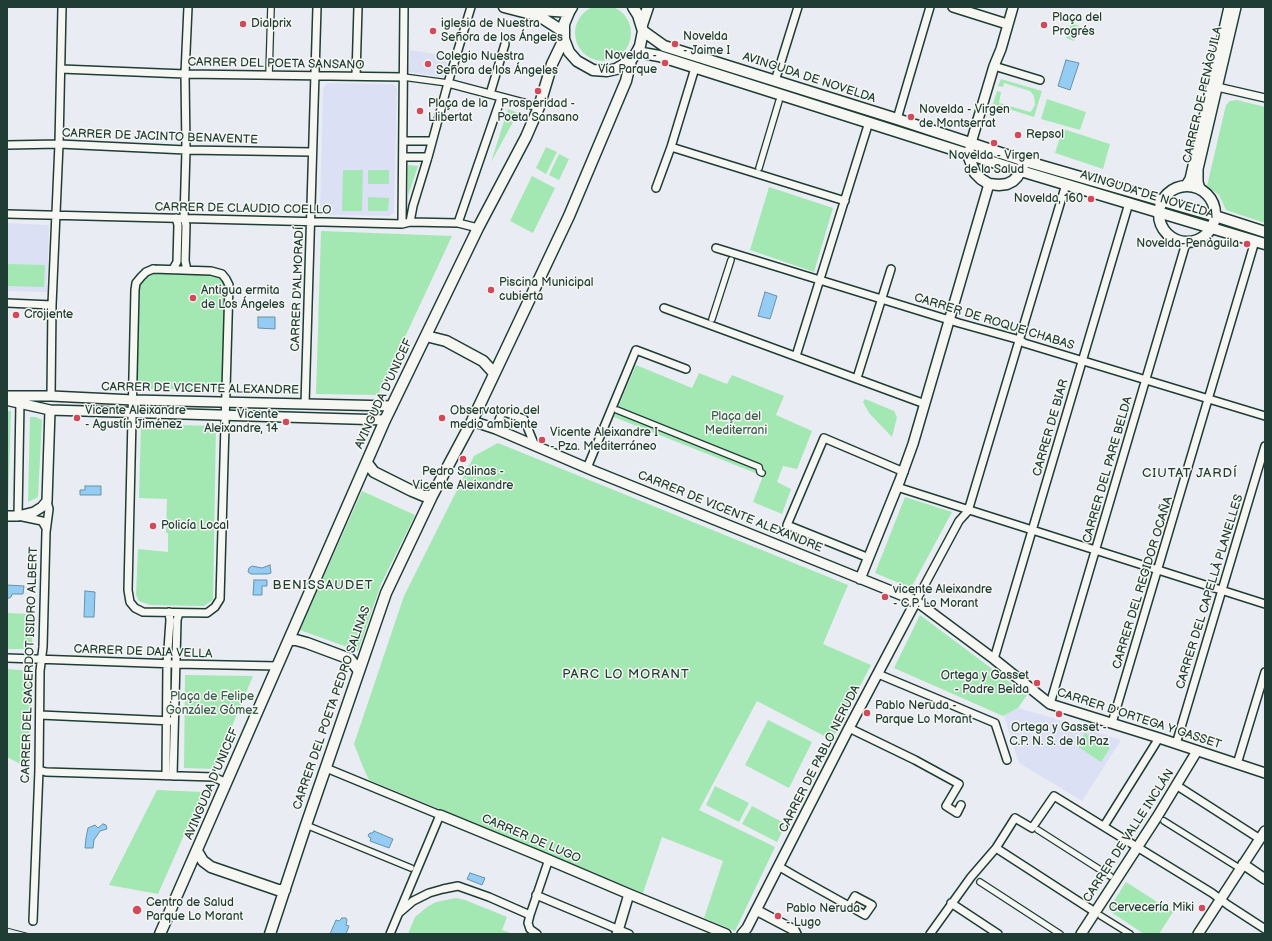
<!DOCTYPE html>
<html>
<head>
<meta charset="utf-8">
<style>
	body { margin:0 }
	#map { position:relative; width:1272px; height:941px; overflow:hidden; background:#eaecf3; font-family:"Balsamiq Sans",sans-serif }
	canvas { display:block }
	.frame { position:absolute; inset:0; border:8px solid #1f3d34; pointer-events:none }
</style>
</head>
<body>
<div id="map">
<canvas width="1272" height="941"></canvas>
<div class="frame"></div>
</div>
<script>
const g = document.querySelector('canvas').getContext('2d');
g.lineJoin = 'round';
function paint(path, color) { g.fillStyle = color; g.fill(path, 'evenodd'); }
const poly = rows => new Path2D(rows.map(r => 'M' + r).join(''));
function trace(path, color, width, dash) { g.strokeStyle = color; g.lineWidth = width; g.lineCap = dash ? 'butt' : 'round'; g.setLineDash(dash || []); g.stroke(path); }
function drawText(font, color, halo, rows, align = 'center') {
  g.font = font + ' "Balsamiq Sans",sans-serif'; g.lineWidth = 3; g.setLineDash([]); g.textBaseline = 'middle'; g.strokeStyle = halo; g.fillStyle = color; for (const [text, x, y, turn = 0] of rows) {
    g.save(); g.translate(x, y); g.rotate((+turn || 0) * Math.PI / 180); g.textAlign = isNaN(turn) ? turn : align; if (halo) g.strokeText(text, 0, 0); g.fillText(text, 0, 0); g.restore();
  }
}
const built = poly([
	[410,50,449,56,443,77,409,72],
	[327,83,393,84,397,88,394,212,390,216,325,215,320,211,323,88],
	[7,223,49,225,47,292,7,291],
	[1018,708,1043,715,1121,740,1082,801,1019,763,1004,716]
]);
const green = poly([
	'575 33a28 28 0 1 1 56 0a28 28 0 1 1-56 0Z',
	[1071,23,1079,26,1074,41,1066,38],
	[1001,79,1042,91,1034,117,993,104,997,91,1001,92,999,103,1030,112,1032,110,1035,105,1034,96,1030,91,1004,83,1003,87,998,86],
	[1047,99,1086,112,1080,130,1041,119],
	[1237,100,1265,107,1265,223,1226,210,1219,195,1207,186,1226,105,1230,101],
	[508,109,518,113,491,162],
	[1063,129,1110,144,1103,169,1055,153],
	[546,147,557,152,546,174,536,168],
	[559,154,569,159,559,180,549,175],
	[408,165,418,166,408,196],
	[343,170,363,170,362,211,342,211],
	[368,170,389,170,389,184,368,184],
	[532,176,555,188,533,233,510,221],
	[769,187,833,208,814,272,750,250],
	[368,197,389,198,388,211,368,211],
	[321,231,452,236,378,395,316,394],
	[7,264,45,265,44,287,7,286],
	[159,272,213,273,223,280,225,287,222,382,217,382,217,389,142,389,141,382,137,381,139,286,141,281,150,273],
	[636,365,692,388,699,373,727,384,732,375,784,396,776,415,812,431,797,469,783,466,777,482,791,489,782,514,753,502,763,476,614,417],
	[865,399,894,411,897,417,892,437,869,413,863,402],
	[7,411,11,411,8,505,7,505],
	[30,417,36,417,42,420,38,497,28,502],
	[141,424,216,426,213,600,204,606,150,605,139,601,136,595,138,549,168,552,168,533,166,533,167,499,139,498],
	[498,443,848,585,823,644,871,665,832,740,757,701,699,810,775,847,735,931,704,918,723,861,662,837,643,893,369,780,363,767,354,744,404,596,474,456],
	[362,491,415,515,381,584,358,651,300,630],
	[905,497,952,512,911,588,875,573],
	[7,613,33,614,32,649,7,649],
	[920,615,1027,695,1018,708,1003,716,894,668],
	[7,669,32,671,28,768,7,757],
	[185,675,253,676,214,769,184,768],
	[768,720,812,742,789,788,745,765],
	[1085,733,1110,748,1101,762,1077,746],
	[715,786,749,803,739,822,706,805],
	[157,790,203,792,158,894,109,885],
	[752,806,786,824,777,842,742,824],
	[1126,882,1173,912,1159,934,1144,934,1108,910],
	[456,898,465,900,507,917,502,930,513,934,408,934,415,917,427,907,436,902]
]);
const water = poly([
	[1066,60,1079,63,1070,90,1058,86,1066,60],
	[765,292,777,296,770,319,758,316,765,292],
	[258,317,275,317,275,329,258,328,258,317],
	[85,486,101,486,101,495,80,495,80,490,85,490,85,486],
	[270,565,271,573,268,574,251,574,248,572,249,568,252,566,262,568,270,565],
	[254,580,267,580,267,586,262,586,262,595,253,595,254,580],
	[7,585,24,586,23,594,12,594,11,597,7,599,7,585],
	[85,591,95,592,94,617,84,617,85,591],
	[103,824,106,825,107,829,100,831,94,840,93,848,85,848,86,838,88,828,95,825,98,828,103,824],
	[374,831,393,839,389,848,370,841,371,838,369,837,368,835,370,833,373,833,374,831],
	[470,873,485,878,482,885,467,879,470,873],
	[342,918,346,918,347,920,346,925,349,926,346,934,330,934,336,920,339,921,342,918]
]);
const pedestrian = poly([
	[269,75,271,7],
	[403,77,448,83],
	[759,168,779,101],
	[712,319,731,260],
	[617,410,759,467,760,472,762,473],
	[1164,821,1236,866],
	[306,825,411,868],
	[1038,830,1110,876],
	[980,882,1060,934],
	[1101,916,1130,934]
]);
const minor = poly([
	[994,66,1040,80],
	[61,69,185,74,403,77],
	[356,76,358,7],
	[775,81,798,7],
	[448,83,539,107],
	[1213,86,1265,98],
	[490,94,505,44],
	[897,119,930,7],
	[403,141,432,141],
	[7,145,59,144,186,150,312,152],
	[671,147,845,201],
	[403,157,428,157],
	[656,188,671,147,695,68],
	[7,214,402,224,410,222,458,223,478,228],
	[410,222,413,206,428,157,448,83,471,7],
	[458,223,501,98],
	[402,224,404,7],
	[716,248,959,323,1020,340,1024,343,1265,416],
	[153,269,211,271,222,274,226,279,229,285,220,599,215,607,207,613,143,612,135,608,130,602,128,590,135,290,136,283,141,277,146,272,153,269],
	[173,269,177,262,178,225,176,218],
	[187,270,185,261,186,225,184,218,186,150,185,74,188,7],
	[7,303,52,305],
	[664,308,925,404],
	[796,356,869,122],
	[857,378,891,269],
	[51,396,52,305,59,144,62,7],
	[20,402,18,516,42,521,46,528],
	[305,404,317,7],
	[496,429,500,417,503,412,507,413,524,419,535,446],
	[587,468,636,350,686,369],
	[897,487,1265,604],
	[869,558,787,525,824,438,904,472],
	[916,601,959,521,968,511,1066,184],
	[7,658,176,664,278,666],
	[994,659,1129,203],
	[878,674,995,723,1007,760],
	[1050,704,1186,243],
	[40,715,172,721],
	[1112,723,1255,241],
	[849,728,915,760,959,784,946,806,957,813,961,805],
	[1176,744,1265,446],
	[1237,764,1265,672],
	[326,768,440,815,390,934],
	[39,770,46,772,214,777,226,783],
	[166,776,167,664,170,620,169,612],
	[173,776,177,620,179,613],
	[1176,785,1260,839],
	[1104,826,1159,738],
	[996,848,1095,912],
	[778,866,797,877,849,906,865,915,872,905,855,896,849,906],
	[536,895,629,934],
	[951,903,998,934],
	[399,913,413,901,429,893,443,889,458,886,489,897,530,915],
	[33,921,39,770,40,671,43,647,46,532,49,509,47,501],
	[537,934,530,929,528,923,530,915,549,859],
	[930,934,971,877,996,848,1015,818,1032,828,1054,796,1212,893,1228,905,1265,929]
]);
const tertiary = poly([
	[953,7,1007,24],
	[971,143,994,66,1001,49,1013,7],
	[1186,185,1190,179,1229,7],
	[1200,189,1198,182,1198,169,1236,7],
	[7,396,51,396,133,400,392,406],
	[10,401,50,410,385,420],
	[472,421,496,429,594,471,916,601,994,659,1050,704,1159,738,1265,773],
	[7,516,18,516,34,512,42,507,47,501,50,410],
	[860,579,900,480,913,444,989,184],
	[440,815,535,854,629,894,726,934],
	[1243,864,1265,879],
	[756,910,794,930,796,934],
	[617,934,629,894],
	[742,934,747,928,849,728,916,601],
	[1081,934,1157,817,1197,751],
	[1198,934,1265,831]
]);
const secondary = poly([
	[504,7,539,16,564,32],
	[531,7,541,10,569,12],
	[572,7,569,12,564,24,564,39,569,52,577,61,593,70,607,71,616,69,631,60,637,52,640,46,643,31,638,15,633,7],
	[642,25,648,7],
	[643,31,664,46,897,119,1025,161,1215,216,1265,232],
	[637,52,659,56,1021,171,1265,244],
	[969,151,968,155,975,173,981,179,989,184,999,185,1007,184,1013,181,1017,177,1023,166],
	'1159 214a28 28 0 1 1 56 0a28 28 0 1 1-56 0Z',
	[426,336,446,341,483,361,494,373],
	[367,463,374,472,412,491,424,496,432,496],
	[289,640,296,640,307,643,350,659,359,671],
	[197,851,203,861,211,867,278,890,285,890],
	[160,934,385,420,478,228,526,137,539,107,552,64,564,39],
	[270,934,306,825,386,593,432,496,472,421,569,216,626,81,631,60]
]);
const tram = poly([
	[7,928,30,934]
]);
const markers = [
	[243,24,4,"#d1495b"],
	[1044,25,4,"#d1495b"],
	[433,31,4,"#d1495b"],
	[675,44,4,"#d1495b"],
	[665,63,4,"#d1495b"],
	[428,64,4,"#d1495b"],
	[538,91,4,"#d1495b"],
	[420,111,4,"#d1495b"],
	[911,117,4,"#d1495b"],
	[1018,135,4,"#d1495b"],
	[994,143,4,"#d1495b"],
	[1091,199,4,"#d1495b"],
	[1247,244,4,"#d1495b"],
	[491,290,4,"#d1495b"],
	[193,298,4,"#d1495b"],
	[16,315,4,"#d1495b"],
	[77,418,4,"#d1495b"],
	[442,418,4,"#d1495b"],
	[286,422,4,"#d1495b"],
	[542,440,4,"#d1495b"],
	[463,459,4,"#d1495b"],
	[153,526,4,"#d1495b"],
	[885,597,4,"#d1495b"],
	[1037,683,4,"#d1495b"],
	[867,713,4,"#d1495b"],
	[1059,714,4,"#d1495b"],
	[1202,908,4,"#d1495b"],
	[137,910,5,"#d1495b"],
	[778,916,4,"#d1495b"]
];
const poiNames = [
	["Plaça del",1052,18],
	["Progrés",1052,32],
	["Dialprix",251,24],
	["iglesia de Nuestra",441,24],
	["Señora de los Ángeles",441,38],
	["Novelda",683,37],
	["- Jaime I",683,51],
	["Novelda -",657,56,"right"],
	["Vía Parque",657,70,"right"],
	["Colegio Nuestra",436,57],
	["Señora de los Ángeles",436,71],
	["Plaça de la",428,104],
	["Llibertat",428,118],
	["Prosperidad -",538,104,"center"],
	["Poeta Sansano",538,118,"center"],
	["Novelda - Virgen",919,110],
	["de Montserrat",919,124],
	["Repsol",1026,135],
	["Novelda - Virgen",994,156,"center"],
	["de la Salud",994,170,"center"],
	["Novelda, 160",1083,199,"right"],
	["Novelda-Penàguila",1239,244,"right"],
	["Piscina Municipal",499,283],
	["cubierta",499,297],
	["Antigua ermita",201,291],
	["de Los Ángeles",201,305],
	["Crojiente",24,315],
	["Vicente Aleixandre",85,411],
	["- Agustín Jiménez",85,425],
	["Observatorio del",450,411],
	["medio ambiente",450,425],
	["Vicente",278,415,"right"],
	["Aleixandre, 14",278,429,"right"],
	["Vicente Aleixandre I",550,433],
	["- Pza. Mediterráneo",550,447],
	["Pedro Salinas -",463,472,"center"],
	["Vicente Aleixandre",463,486,"center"],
	["Policía Local",161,526],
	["vicente Aleixandre",893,590],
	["- C.P. Lo Morant",893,604],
	["Ortega y Gasset",1029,676,"right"],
	["- Padre Belda",1029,690,"right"],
	["Pablo Neruda -",875,706],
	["Parque Lo Morant",875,720],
	["Ortega y Gasset -",1059,728,"center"],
	["C.P. N. S. de la Paz",1059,742,"center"],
	["Centro de Salud",146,903],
	["Parque Lo Morant",146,917],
	["Cervecería Miki",1194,908,"right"],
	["Pablo Neruda",786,909],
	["- Lugo",786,923]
];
const streetNames = [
	["CARRER DEL POETA SANSANO",276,64,1],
	["AVINGUDA DE NOVELDA",809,78,18],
	["CARRER DE PENÀGUILA",1203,95,-77],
	["CARRER DE JACINTO BENAVENTE",160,137,2],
	["AVINGUDA DE NOVELDA",1147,195,17],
	["CARRER DE CLAUDIO COELLO",243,209,1],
	["CARRER D'ALMORADÍ",298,289,-88],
	["CARRER DE ROQUE CHABAS",994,322,17],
	["CARRER DE VICENTE ALEXANDRE",200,389,1],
	["AVINGUDA D'UNICEF",384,394,-65],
	["CARRER DE BIAR",1051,428,-74],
	["CARRER DEL PARE BELDA",1108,470,-74],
	["CARRER DE VICENTE ALEXANDRE",730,512,22],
	["CARRER DEL REGIDOR OCAÑA",1143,583,-73],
	["CARRER DEL CAPELLÀ PLANELLES",1210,592,-73],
	["CARRER DE DAIA VELLA",143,652,2],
	["CARRER DEL SACERDOT ISIDRO ALBERT",30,665,-88],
	["CARRER DEL POETA PEDRO SALINAS",332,708,-71],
	["CARRER D'ORTEGA Y GASSET",1139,719,18],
	["CARRER DE PABLO NERUDA",820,759,-63],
	["AVINGUDA D'UNICEF",212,784,-67],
	["CARRER DE VALLE INCLÁN",1129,836,-57],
	["CARRER DE LUGO",531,839,23]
];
const parkNames = [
	["Plaça del",736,417],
	["Mediterrani",736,431],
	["Plaça de Felipe",212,697],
	["González Gómez",212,711]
];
const neighbourhoodNames = [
	["CIUTAT JARDÍ",1190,474],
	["BENISSAUDET",323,586],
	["PARC LO MORANT",626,675]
];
paint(built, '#dce0f4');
paint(green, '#a3e7b3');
paint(water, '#94ccf3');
trace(water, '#6593a7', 1);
trace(pedestrian, '#1f3d34', 8);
trace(minor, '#1f3d34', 10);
trace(tertiary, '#1f3d34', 12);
trace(secondary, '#1f3d34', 13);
trace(pedestrian, '#f6f6f2', 5.5);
trace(minor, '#f6f6f2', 7);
trace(tertiary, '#f6f6f2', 9);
trace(secondary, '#f6f6f2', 10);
trace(tram, '#1f3d34', 1);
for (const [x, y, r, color] of markers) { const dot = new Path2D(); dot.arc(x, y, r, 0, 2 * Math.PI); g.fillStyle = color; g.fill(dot); trace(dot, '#f6f6f2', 1.5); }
drawText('12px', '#1f3d34', '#f6f6f2', poiNames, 'left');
drawText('12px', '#1f3d34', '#f6f6f2', streetNames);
drawText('12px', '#395f4d', '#f6f6f2', parkNames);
g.letterSpacing = '1px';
drawText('13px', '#1f3d34', '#f6f6f2', neighbourhoodNames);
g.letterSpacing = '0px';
</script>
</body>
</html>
